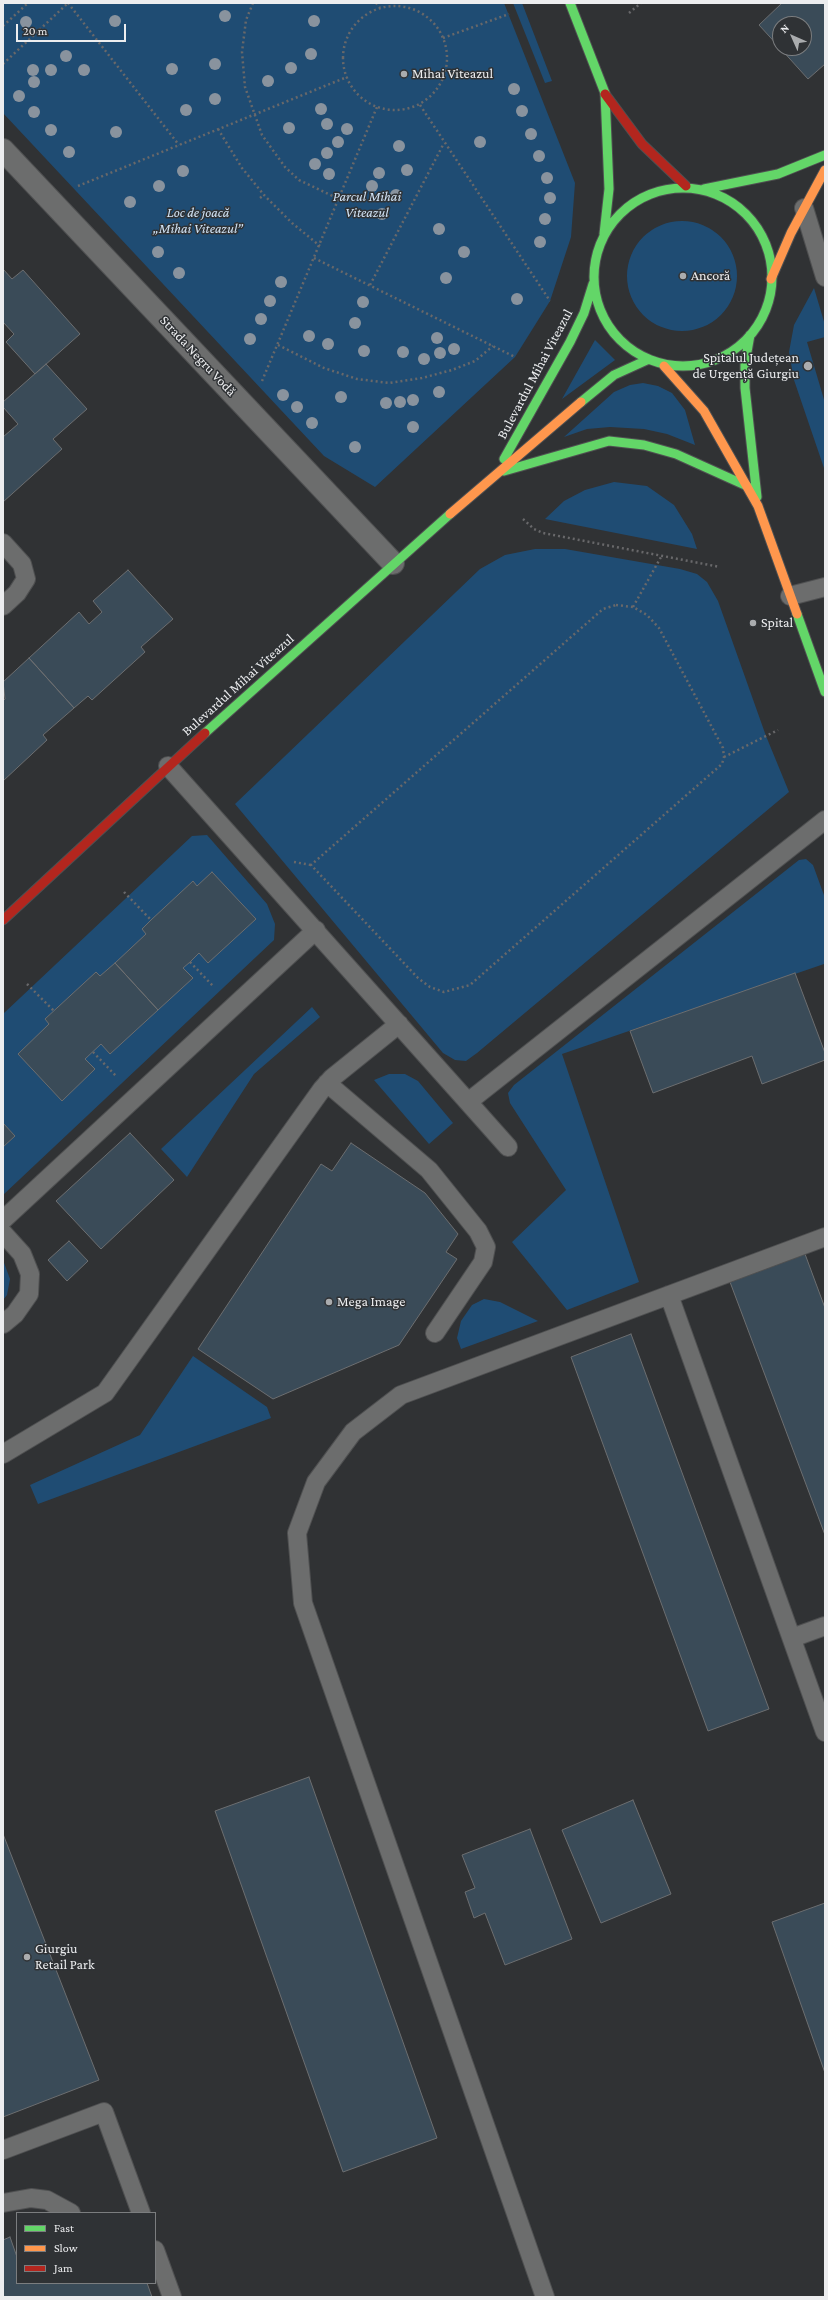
<!DOCTYPE html>
<html>
<head>
<meta charset="utf-8">
<style>
	body { margin:0 }
	#map { position:relative; width:828px; height:2300px; overflow:hidden; background:#303234; font-family:"Crimson Pro",serif }
	canvas { display:block }
	.frame { position:absolute; inset:0; border:4px solid #ecedef; pointer-events:none }
	.legend { position:absolute; left:16px; top:2212px; width:140px; height:72px; box-sizing:border-box; background:#2f3235; border:1px solid #7b7d7f; margin:0; padding:5px 7px; list-style:none; font-size:12px; color:#ecedef }
	.legend li { display:flex; align-items:center; gap:8px; height:20px }
	.legend b { width:20px; border:1px solid #7b7d7f }
	.north { position:absolute; left:772px; top:16px; width:40px; height:40px; box-sizing:border-box; background:#2f3235; border:1px solid #7b7d7f; border-radius:50%; rotate:315deg; font-size:11px; font-weight:700; line-height:16px; text-align:center; color:#ecedef }
	.north::after { content:''; display:block; margin:auto; width:14px; height:18px; background:#aaacae; clip-path:polygon(50% 0,100% 100%,50% 72%,0 100%) }
	.scale { position:absolute; left:16px; top:24px; width:110px; height:18px; box-sizing:border-box; border:2px solid #ecedef; border-top:0; padding-left:5px; font-size:12px; line-height:14px; white-space:nowrap; color:#ecedef; -webkit-text-stroke:3px #2f3235; paint-order:stroke }
</style>
</head>
<body>
<div id="map">
<canvas width="828" height="2300"></canvas>
<div class="frame"></div>
<ul class="legend">
<li><b style="height:5px;background:#63d668"></b>Fast</li>
<li><b style="height:5px;background:#ff974d"></b>Slow</li>
<li><b style="height:5px;background:#b3261e"></b>Jam</li>
</ul>
<div class="north">N</div>
<div class="scale">20 m</div>
</div>
<script>
const g = document.querySelector('canvas').getContext('2d');
g.lineJoin = 'round';
function paint(path, color) { g.fillStyle = color; g.fill(path, 'evenodd'); }
const poly = rows => new Path2D(rows.map(r => 'M' + r).join(''));
function trace(path, color, width, dash) { g.strokeStyle = color; g.lineWidth = width; g.lineCap = dash ? 'butt' : 'round'; g.setLineDash(dash || []); g.stroke(path); }
function drawText(font, color, halo, rows, align = 'center') {
  g.font = font + ' "Crimson Pro",serif'; g.lineWidth = 3; g.setLineDash([]); g.textBaseline = 'middle'; g.strokeStyle = halo; g.fillStyle = color; for (const [text, x, y, turn = 0] of rows) {
    g.save(); g.translate(x, y); g.rotate((+turn || 0) * Math.PI / 180); g.textAlign = isNaN(turn) ? turn : align; if (halo) g.strokeText(text, 0, 0); g.fillText(text, 0, 0); g.restore();
  }
}
const green = poly([
	[3,3,504,3,575,183,571,237,550,301,515,357,375,487,324,456,3,113],
	[513,3,522,3,552,81,545,83],
	'627 276a55 55 0 1 1 110 0a55 55 0 1 1-110 0Z',
	[814,288,825,325,825,337,807,342,825,403,825,471,794,380,789,352,794,325],
	[595,340,615,360,562,399],
	[643,383,658,386,672,393,685,410,695,445,667,434,644,429,610,427,587,429,564,437,614,392,630,385],
	[614,482,647,486,674,505,692,534,697,549,545,519,564,501,585,490],
	[535,549,565,549,680,569,697,574,707,582,718,601,766,736,789,792,477,1053,466,1061,455,1060,443,1053,235,804,480,569,505,555],
	[207,835,267,904,275,924,274,940,3,1195,3,1147,15,1136,3,1123,3,1014,192,836],
	[806,859,813,865,825,898,825,967,824,964,562,1054,639,1282,567,1310,512,1242,566,1190,510,1103,508,1093,514,1085,799,860],
	[312,1007,320,1017,254,1074,187,1177,161,1149],
	[389,1074,405,1074,418,1081,453,1123,429,1144,374,1080],
	[3,1260,10,1279,7,1295,3,1300],
	[484,1299,500,1302,538,1321,461,1349,457,1338,461,1321,472,1305],
	[193,1356,267,1407,271,1418,38,1504,30,1485,140,1435]
]);
const building = poly([
	[782,3,825,3,825,64,808,79,780,48,804,48,804,24,780,24,780,48,759,25,782,3],
	[3,269,12,279,23,270,80,334,35,374,6,342,14,334,3,322,3,269],
	[46,364,87,409,53,439,62,449,3,502,3,437,18,424,3,407,3,402,46,364],
	[128,570,173,619,141,647,145,652,92,700,88,696,74,708,29,658,79,612,89,624,102,612,93,601,128,570],
	[29,658,74,708,43,735,47,740,3,781,3,701,5,699,3,682,29,658],
	[212,872,256,919,208,963,199,953,190,962,183,968,193,978,158,1010,115,963,146,934,142,929,151,920,193,881,197,886,212,872],
	[115,963,158,1010,110,1054,101,1044,85,1059,95,1069,62,1101,18,1054,49,1024,45,1019,96,972,100,976,115,963],
	[795,973,825,1053,825,1060,762,1084,752,1056,653,1093,630,1031,795,973],
	[3,1123,15,1136,3,1147,3,1123],
	[130,1133,174,1180,101,1249,56,1201,130,1133],
	[351,1143,425,1193,458,1234,446,1252,457,1259,399,1345,273,1399,198,1349,321,1164,332,1171,351,1143],
	[69,1241,88,1261,67,1281,48,1260,69,1241],
	[805,1254,825,1308,825,1535,730,1282,805,1254],
	[631,1334,769,1709,708,1731,571,1357,631,1334],
	[309,1777,437,2138,343,2172,215,1811,309,1777],
	[633,1800,671,1894,601,1923,562,1830,633,1800],
	[530,1829,572,1939,505,1965,485,1913,474,1918,465,1892,475,1888,462,1855,530,1829],
	[3,1834,99,2080,3,2117,3,1834],
	[825,1903,825,2073,772,1922,825,1903],
	[10,2237,17,2257,17,2283,147,2283,152,2297,3,2297,3,2240,10,2237]
]);
const path = poly([
	[68,3,179,145],
	[253,3,246,20,242,52,245,87,262,135,285,167,299,180,339,199],
	[376,3,380,8],
	'343 58a52 52 0 1 1 104 0a52 52 0 1 1-104 0Z',
	[629,13,641,3],
	[3,26,28,3],
	[443,38,509,14],
	[3,64,68,3],
	[420,105,550,301],
	[218,129,242,168,264,195,292,223,320,246],
	[78,186,347,77],
	[260,198,264,195],
	[314,258,515,357],
	[370,285,444,143],
	[278,345,324,368,357,379,389,383,422,378,452,370,475,361,493,346],
	[262,381,377,107],
	[523,519,534,529,543,533,720,567],
	[616,605,633,607,647,615,659,628,723,748,724,757,722,764,470,985,444,992,430,987,418,978,311,865,603,609,616,605],
	[633,607,661,557],
	[724,757,778,730],
	[294,862,311,865],
	[124,892,151,920],
	[190,962,213,986],
	[27,984,54,1011],
	[93,1052,116,1076]
]);
const lane = poly([
	[804,208,825,277],
	[3,543,22,564,26,579,17,593,3,606],
	[790,596,825,587],
	[168,766,468,1102,825,820],
	[327,1083,429,1170,478,1231,486,1247,483,1262,435,1333],
	[468,1102,508,1147],
	[3,1220,316,930],
	[3,1233,22,1254,30,1274,29,1294,15,1314,3,1324],
	[669,1295,825,1732],
	[3,1454,105,1393,322,1089,332,1078,399,1024],
	[792,1638,825,1626],
	[3,2150,104,2112,141,2213],
	[3,2203,31,2198,47,2200,71,2213],
	[155,2250,172,2297],
	[545,2297,303,1603,297,1533,316,1482,353,1432,401,1395,825,1237]
]);
const street = poly([
	[3,150,393,563]
]);
const fast = poly([
	[570,3,605,93,609,189,604,234],
	'594 277a89 89 0 1 1 178 0a89 89 0 1 1-178 0Z',
	[704,189,778,174,825,155],
	[750,335,745,363,745,388,757,497],
	[581,402,614,375,647,360],
	[504,459,570,342,584,313,593,284],
	[504,471,609,441,644,445,676,454,747,486],
	[797,614,825,692],
	[205,733,450,514]
]);
const slow = poly([
	[771,279,791,233,825,170],
	[664,366,704,411,758,506,797,614],
	[450,514,581,402]
]);
const jam = poly([
	[605,94,642,144,686,186],
	[3,920,205,733]
]);
const trees = [
	[225,16],
	[115,21],
	[314,21],
	[26,22],
	[311,54],
	[66,56],
	[215,64],
	[291,68],
	[172,69],
	[33,70],
	[51,70],
	[84,70],
	[268,81],
	[34,82],
	[514,89],
	[19,96],
	[215,99],
	[321,109],
	[186,110],
	[522,111],
	[34,112],
	[327,124],
	[289,128],
	[347,129],
	[51,130],
	[116,132],
	[531,134],
	[338,142],
	[480,142],
	[399,146],
	[69,152],
	[327,153],
	[539,156],
	[315,164],
	[407,170],
	[183,171],
	[379,173],
	[329,174],
	[547,178],
	[159,186],
	[372,186],
	[396,195],
	[550,198],
	[130,202],
	[382,214],
	[545,219],
	[439,229],
	[540,242],
	[158,252],
	[464,252],
	[179,273],
	[446,278],
	[281,282],
	[517,299],
	[270,301],
	[363,302],
	[261,319],
	[355,323],
	[309,336],
	[437,338],
	[250,339],
	[328,344],
	[454,349],
	[364,351],
	[403,352],
	[440,353],
	[424,359],
	[439,392],
	[283,395],
	[341,397],
	[413,400],
	[400,402],
	[386,403],
	[297,407],
	[312,423],
	[413,427],
	[355,447]
];
const markers = [
	[404,74,4,"#aaacae"],
	[683,276,4,"#aaacae"],
	[808,366,5,"#aaacae"],
	[753,623,4,"#aaacae"],
	[329,1302,4,"#aaacae"],
	[27,1957,4,"#aaacae"]
];
const poiNames = [
	["Mihai Viteazul",412,74],
	["Ancoră",691,276],
	["Spitalul Județean",799,358,"right"],
	["de Urgență Giurgiu",799,374,"right"],
	["Spital",761,623],
	["Mega Image",337,1302],
	["Giurgiu",35,1949],
	["Retail Park",35,1965]
];
const parkNames = [
	["Parcul Mihai",367,197],
	["Viteazul",367,213],
	["Loc de joacă",198,213],
	["„Mihai Viteazul”",198,229]
];
const streetNames = [
	["Strada Negru Vodă",198,356,47],
	["Bulevardul Mihai Viteazul",535,374,-62],
	["Bulevardul Mihai Viteazul",238,685,-42]
];
paint(green, '#1f4c73');
paint(building, '#3a4b58');
trace(building, '#6c6e70', 1);
trace(lane, '#4f5051', 20);
trace(street, '#4f5051', 24);
trace(fast, '#4f5051', 11);
trace(slow, '#4f5051', 11);
trace(jam, '#4f5051', 11);
trace(path, '#68686a', 2.5, [2, 3]);
trace(lane, '#6c6d6d', 18);
trace(street, '#6c6d6d', 22);
trace(fast, '#63d668', 9);
trace(slow, '#ff974d', 9);
trace(jam, '#b3261e', 9);
g.fillStyle = '#89939e';
for (const [x, y] of trees) { g.beginPath(); g.arc(x, y, 6, 0, 2 * Math.PI); g.fill(); }
for (const [x, y, r, color] of markers) { const dot = new Path2D(); dot.arc(x, y, r, 0, 2 * Math.PI); g.fillStyle = color; g.fill(dot); trace(dot, '#2f3235', 1.5); }
drawText('14px', '#ecedef', '#2f3235', poiNames, 'left');
drawText('italic 14px', '#d1e3f5', '#2f3235', parkNames);
drawText('14px', '#ecedef', '#2f3235', streetNames);
</script>
</body>
</html>
